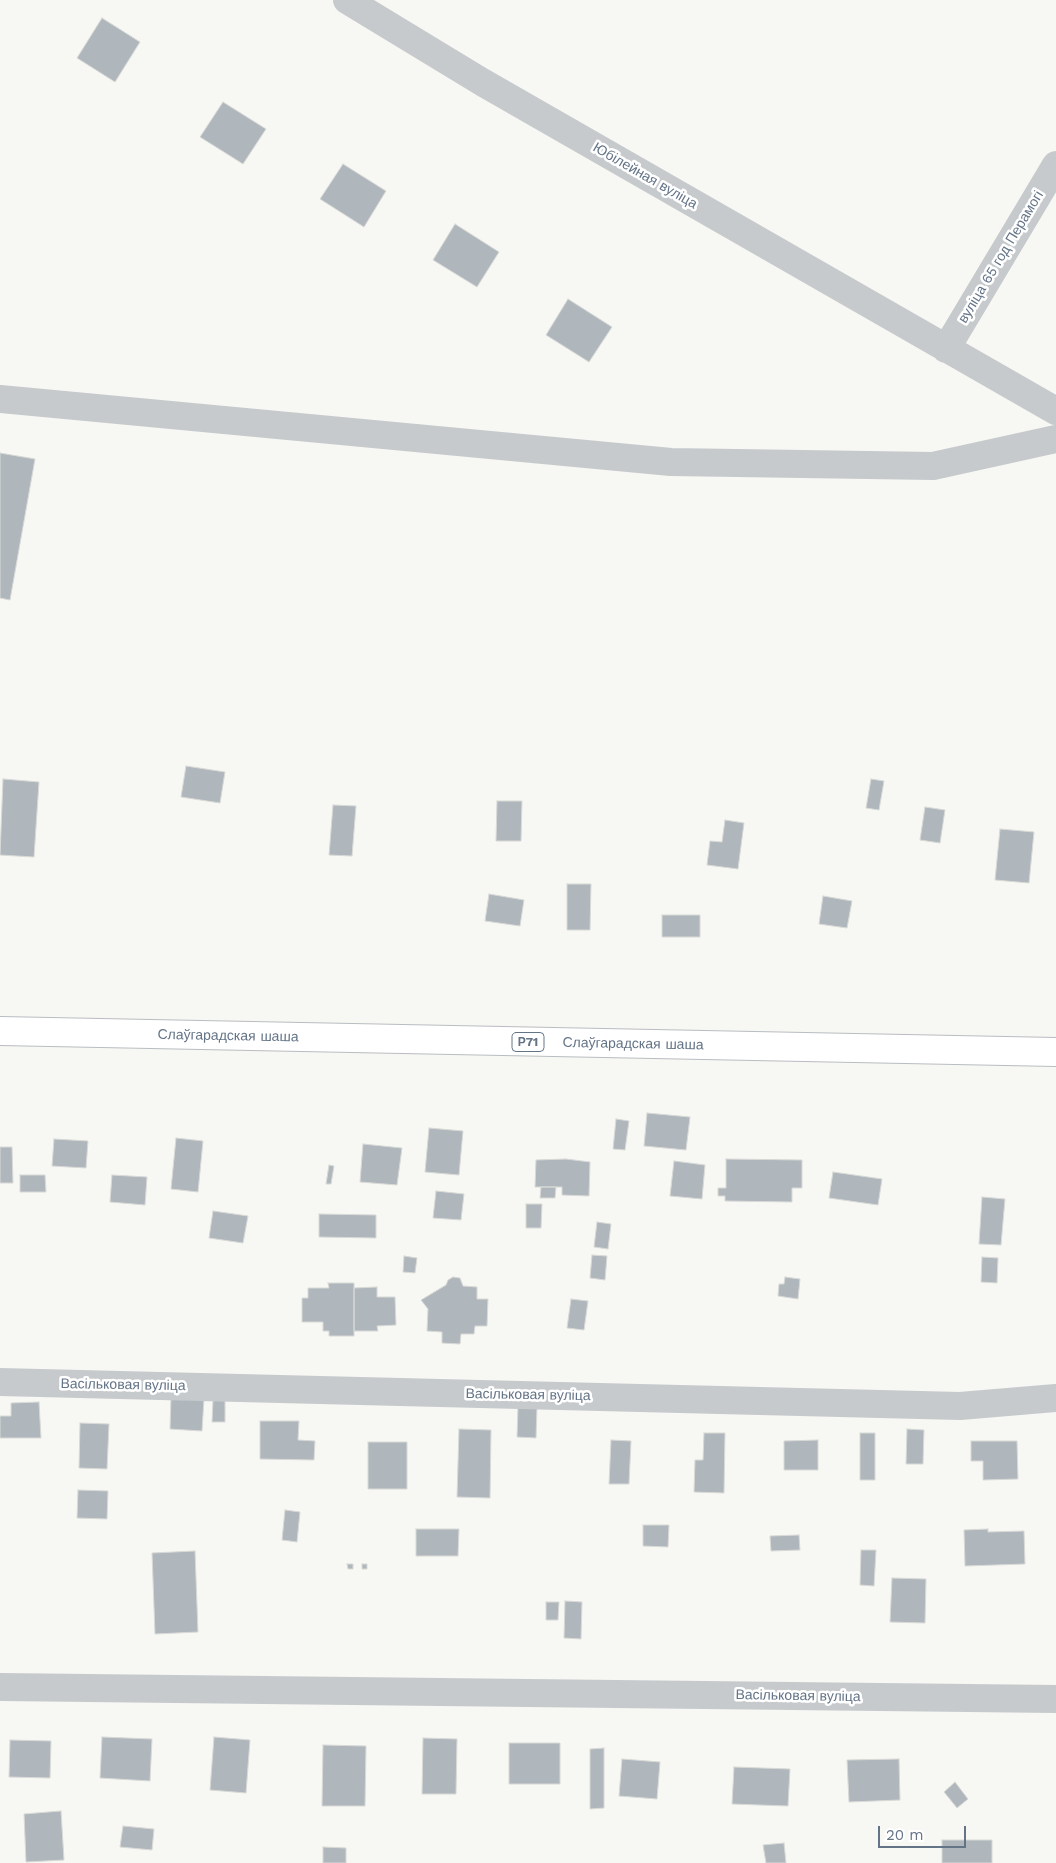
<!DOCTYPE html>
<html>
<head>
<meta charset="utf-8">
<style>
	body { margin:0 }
	#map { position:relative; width:1056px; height:1863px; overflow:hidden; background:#f7f7f3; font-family:"Work Sans",sans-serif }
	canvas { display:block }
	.scale { position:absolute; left:878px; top:1826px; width:88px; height:22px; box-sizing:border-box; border:2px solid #647487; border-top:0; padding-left:6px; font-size:15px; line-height:18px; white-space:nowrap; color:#647487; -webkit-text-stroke:4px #fff; paint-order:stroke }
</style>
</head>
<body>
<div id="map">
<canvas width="1056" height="1863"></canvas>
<div class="scale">20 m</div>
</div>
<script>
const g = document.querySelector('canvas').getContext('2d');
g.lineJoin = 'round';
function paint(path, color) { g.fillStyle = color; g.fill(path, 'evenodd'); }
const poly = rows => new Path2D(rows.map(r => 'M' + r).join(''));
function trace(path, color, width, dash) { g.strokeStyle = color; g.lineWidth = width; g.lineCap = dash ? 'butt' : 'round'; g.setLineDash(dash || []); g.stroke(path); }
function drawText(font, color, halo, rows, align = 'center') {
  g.font = font + ' "Work Sans",sans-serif'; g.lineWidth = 5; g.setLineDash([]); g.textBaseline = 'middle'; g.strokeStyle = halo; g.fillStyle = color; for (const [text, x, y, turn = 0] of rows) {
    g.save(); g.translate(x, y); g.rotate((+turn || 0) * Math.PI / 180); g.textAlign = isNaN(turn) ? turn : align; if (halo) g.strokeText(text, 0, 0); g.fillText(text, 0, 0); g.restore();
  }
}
const building = poly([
	[102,18,140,42,115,82,77,58,102,18],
	[223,102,266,129,243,164,200,137,223,102],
	[343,164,386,191,364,227,320,199,343,164],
	[455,224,499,252,477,287,433,260,455,224],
	[568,299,612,327,589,362,546,335,568,299],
	[0,453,35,459,10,600,0,598,0,453],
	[186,766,225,772,220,803,181,797,186,766],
	[3,779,39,782,34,857,0,855,3,779],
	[871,779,884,781,879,810,866,808,871,779],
	[497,801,522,801,521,841,496,841,497,801],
	[333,805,356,806,352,856,329,855,333,805],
	[925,807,945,810,940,843,920,840,925,807],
	[725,820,744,823,738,869,707,865,710,841,722,842,725,820],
	[1000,829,1034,832,1029,883,995,880,1000,829],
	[567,884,591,884,590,930,567,930,567,884],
	[489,894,524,900,520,926,485,921,489,894],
	[823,896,852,901,847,928,819,924,823,896],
	[662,915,700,915,700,937,662,937,662,915],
	[647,1113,690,1117,686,1150,644,1146,647,1113],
	[616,1119,629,1121,625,1150,613,1149,616,1119],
	[429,1128,463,1131,459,1175,425,1172,429,1128],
	[176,1138,203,1141,198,1192,171,1189,176,1138],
	[54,1139,88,1141,86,1168,52,1166,54,1139],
	[363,1144,402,1148,397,1185,360,1182,363,1144],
	[0,1147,12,1147,13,1183,0,1183,0,1147],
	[566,1159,590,1162,589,1196,562,1195,562,1187,535,1187,536,1160,566,1159],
	[726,1159,802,1160,802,1188,792,1188,792,1202,725,1201,725,1196,718,1196,718,1188,726,1188,726,1159],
	[674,1161,705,1165,702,1199,670,1196,674,1161],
	[329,1165,334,1166,331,1184,326,1184,329,1165],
	[833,1172,882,1179,878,1205,829,1198,833,1172],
	[20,1175,45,1175,46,1192,20,1192,20,1175],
	[112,1175,147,1177,145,1205,110,1202,112,1175],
	[541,1187,556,1187,555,1198,540,1198,541,1187],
	[436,1191,464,1194,461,1220,433,1218,436,1191],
	[982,1197,1005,1199,1001,1245,979,1244,982,1197],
	[526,1204,542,1204,541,1228,526,1228,526,1204],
	[213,1211,248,1216,243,1243,209,1238,213,1211],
	[319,1214,376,1215,376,1238,319,1237,319,1214],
	[597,1222,611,1224,608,1249,594,1247,597,1222],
	[592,1255,607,1256,605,1280,590,1278,592,1255],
	[404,1256,417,1258,415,1273,403,1272,404,1256],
	[982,1257,998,1258,997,1283,981,1282,982,1257],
	[453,1277,460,1278,463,1286,477,1287,477,1299,488,1299,487,1326,475,1326,474,1334,461,1334,460,1344,442,1343,442,1332,427,1331,428,1309,421,1300,446,1285,448,1280,453,1277],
	[785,1277,800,1279,798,1299,778,1296,779,1284,784,1284,785,1277],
	[328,1283,354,1283,354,1336,329,1336,329,1331,323,1331,323,1322,302,1322,302,1298,308,1298,308,1288,329,1288,328,1283],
	[377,1287,377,1297,395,1297,396,1325,377,1326,378,1331,354,1331,354,1288,377,1287],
	[571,1299,588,1301,584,1330,567,1328,571,1299],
	[171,1398,204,1399,202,1431,170,1429,171,1398],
	[213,1400,225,1400,225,1422,212,1422,213,1400],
	[39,1402,41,1438,0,1438,0,1416,11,1416,11,1403,39,1402],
	[518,1407,537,1407,536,1438,517,1437,518,1407],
	[260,1421,299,1421,298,1440,315,1441,314,1460,260,1459,260,1421],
	[80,1423,109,1424,107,1469,79,1468,80,1423],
	[459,1429,491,1430,490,1498,457,1497,459,1429],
	[907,1429,924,1430,923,1464,906,1464,907,1429],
	[704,1433,725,1433,724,1493,694,1492,695,1460,703,1460,704,1433],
	[860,1433,875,1433,875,1480,860,1480,860,1433],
	[611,1440,631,1441,629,1484,609,1484,611,1440],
	[818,1440,818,1470,784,1470,784,1441,818,1440],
	[971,1441,1017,1441,1018,1479,983,1480,983,1461,971,1461,971,1441],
	[368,1442,407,1442,407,1489,368,1489,368,1442],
	[78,1490,108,1491,107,1519,77,1518,78,1490],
	[285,1510,300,1512,297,1542,282,1540,285,1510],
	[643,1525,669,1525,668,1547,643,1546,643,1525],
	[416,1529,459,1529,458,1556,416,1556,416,1529],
	[988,1529,988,1532,1024,1531,1025,1564,965,1566,964,1530,988,1529],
	[799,1535,800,1550,771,1551,770,1536,799,1535],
	[861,1550,876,1550,874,1586,860,1585,861,1550],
	[195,1551,198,1632,155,1634,152,1553,195,1551],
	[347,1564,353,1564,353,1569,348,1569,347,1564],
	[362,1564,367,1564,367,1569,362,1569,362,1564],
	[892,1578,926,1579,925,1623,890,1622,892,1578],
	[565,1601,582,1602,581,1639,564,1638,565,1601],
	[546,1602,559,1602,558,1620,546,1620,546,1602],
	[102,1737,152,1739,150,1781,100,1778,102,1737],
	[214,1737,250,1740,246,1793,210,1790,214,1737],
	[423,1738,457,1739,456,1794,422,1794,423,1738],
	[10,1740,51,1741,50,1778,9,1777,10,1740],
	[509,1743,560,1743,560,1784,509,1784,509,1743],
	[323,1745,366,1746,365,1806,322,1806,323,1745],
	[604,1748,604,1808,590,1809,590,1749,604,1748],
	[622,1759,660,1762,657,1799,619,1796,622,1759],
	[899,1759,900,1800,849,1802,847,1760,899,1759],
	[734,1767,790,1769,788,1806,732,1804,734,1767],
	[955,1782,968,1799,957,1808,944,1792,955,1782],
	[61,1811,64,1860,26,1862,24,1814,61,1811],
	[123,1826,154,1829,152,1850,120,1847,123,1826],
	[942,1840,992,1840,992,1863,942,1863,942,1840],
	[784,1843,786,1863,766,1863,763,1845,784,1843],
	[323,1847,346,1848,346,1863,323,1863,323,1847]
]);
const minor = poly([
	[347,0,482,82,1056,411],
	[946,349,1056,165],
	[0,399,671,462,933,466,1056,439],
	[0,1382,960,1406,1056,1398],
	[0,1687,1056,1699]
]);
const primary = poly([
	[0,1031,1056,1052]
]);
const shields = [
	[528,1042,32]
];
const shieldNames = [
	["Р71",528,1042]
];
const streetNames = [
	["Юбілейная вуліца",645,176,30],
	["вуліца 65 год Перамогі",1001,257,-59],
	["Слаўгарадская шаша",228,1036,1],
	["Слаўгарадская шаша",633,1044,1],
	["Васільковая вуліца",123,1385,1],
	["Васільковая вуліца",528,1395,1],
	["Васільковая вуліца",798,1696,1]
];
paint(building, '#afb7bd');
trace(building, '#d8d9d6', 1);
trace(primary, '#b9bdc1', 30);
trace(minor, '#c6cacd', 28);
trace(primary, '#fff', 28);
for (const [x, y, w] of shields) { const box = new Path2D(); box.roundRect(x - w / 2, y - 9.5, w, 19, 4); g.fillStyle = '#fff'; g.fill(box); trace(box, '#647487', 1); }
drawText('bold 12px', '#647487', null, shieldNames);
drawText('14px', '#647487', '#fff', streetNames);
</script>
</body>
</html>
